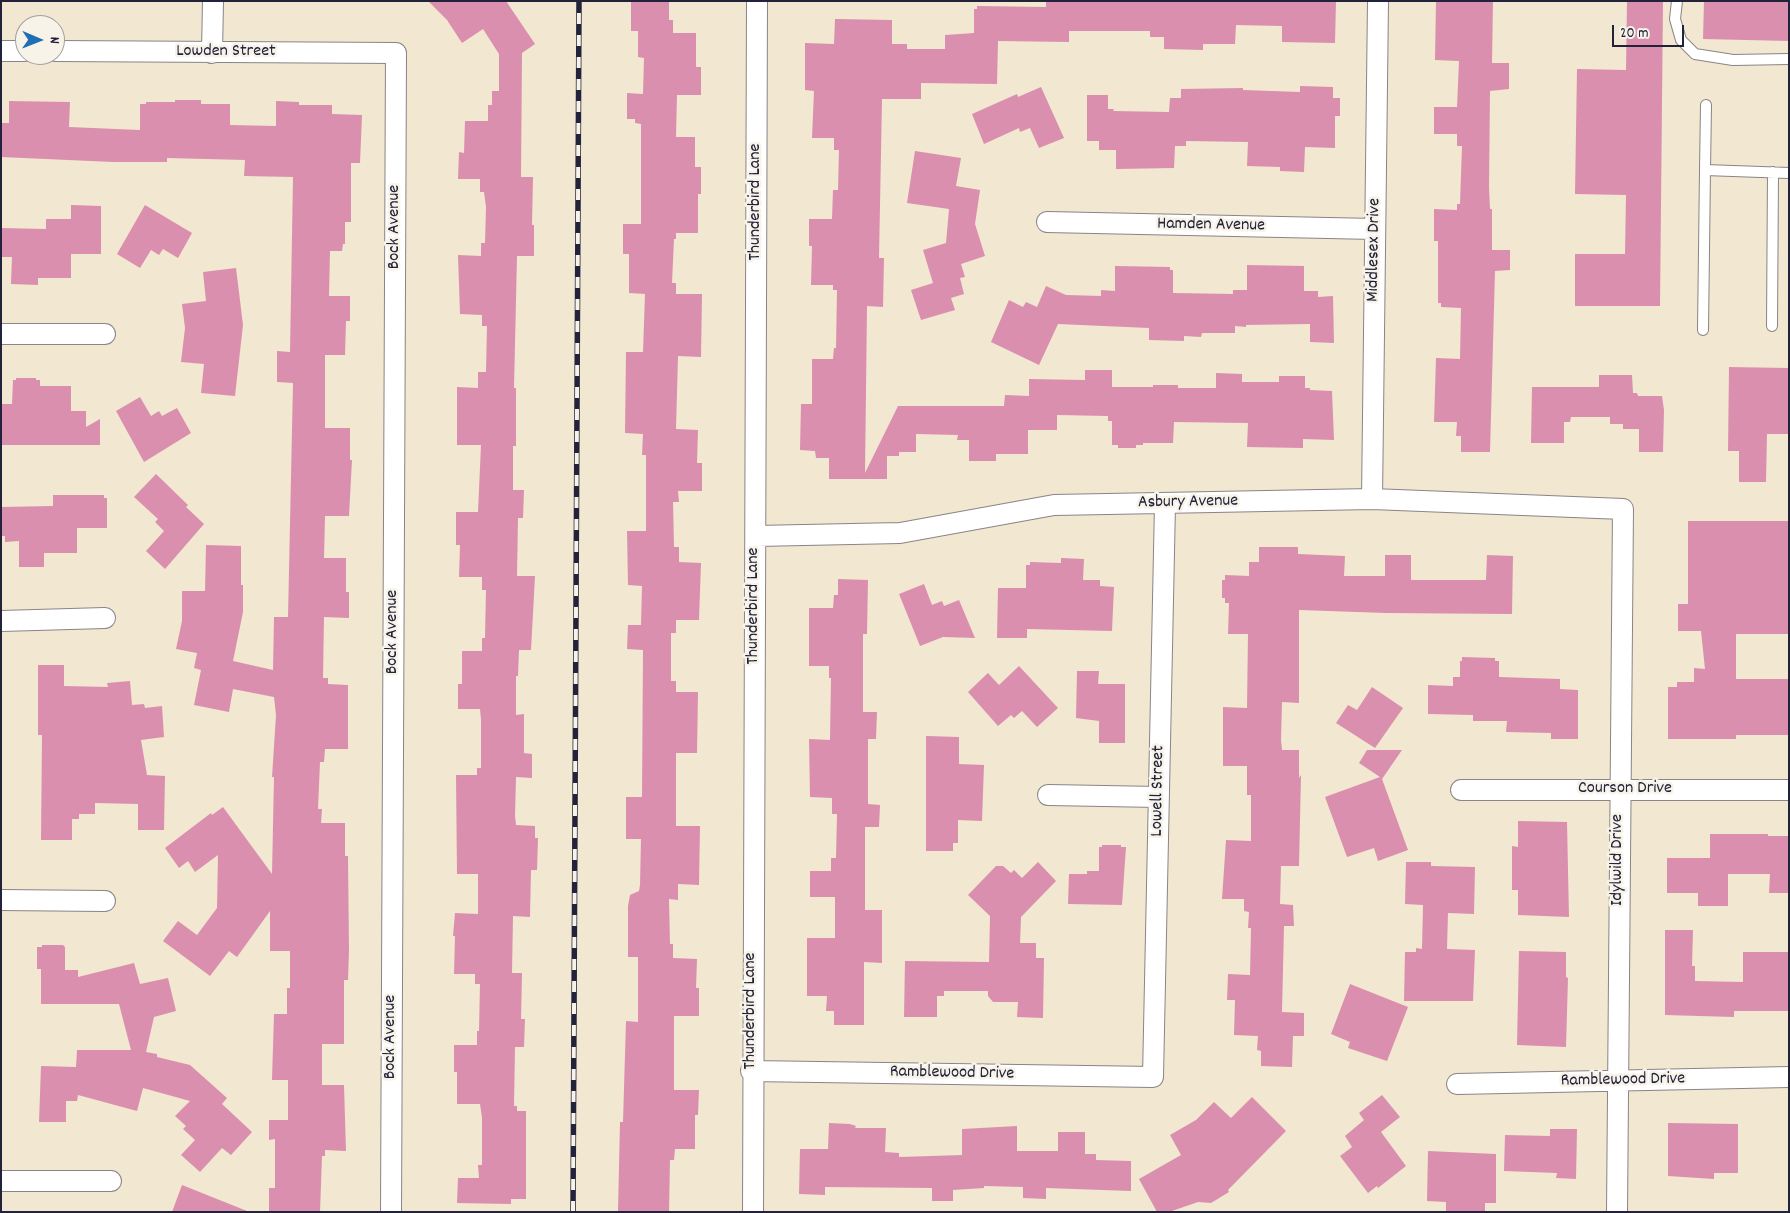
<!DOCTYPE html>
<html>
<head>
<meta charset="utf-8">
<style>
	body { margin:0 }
	#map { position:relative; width:1790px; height:1213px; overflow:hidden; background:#f2e7d0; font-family:Dekko,sans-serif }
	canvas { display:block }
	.frame { position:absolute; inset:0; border:2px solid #22223b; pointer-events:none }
	.north { position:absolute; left:15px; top:15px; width:50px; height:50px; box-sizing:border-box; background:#f7f3e8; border:1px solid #a29fa3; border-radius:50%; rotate:91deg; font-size:14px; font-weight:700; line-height:20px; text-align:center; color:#22223b }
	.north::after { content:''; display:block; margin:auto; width:18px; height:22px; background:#1f6fb2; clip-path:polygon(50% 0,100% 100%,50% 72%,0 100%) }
	.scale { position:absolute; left:1612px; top:25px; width:72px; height:22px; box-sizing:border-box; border:2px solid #22223b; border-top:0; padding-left:6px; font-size:15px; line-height:18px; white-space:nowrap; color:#22223b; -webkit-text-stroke:4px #f7f3e8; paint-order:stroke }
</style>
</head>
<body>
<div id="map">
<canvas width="1790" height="1213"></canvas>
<div class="frame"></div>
<div class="north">N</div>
<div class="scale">20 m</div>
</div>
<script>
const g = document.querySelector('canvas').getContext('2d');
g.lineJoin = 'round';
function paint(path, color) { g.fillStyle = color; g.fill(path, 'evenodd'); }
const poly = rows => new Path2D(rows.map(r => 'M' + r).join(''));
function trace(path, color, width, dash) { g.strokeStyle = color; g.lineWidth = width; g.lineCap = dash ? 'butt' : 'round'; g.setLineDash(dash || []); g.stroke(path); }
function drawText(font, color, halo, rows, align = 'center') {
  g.font = font + ' Dekko,sans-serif'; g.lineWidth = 5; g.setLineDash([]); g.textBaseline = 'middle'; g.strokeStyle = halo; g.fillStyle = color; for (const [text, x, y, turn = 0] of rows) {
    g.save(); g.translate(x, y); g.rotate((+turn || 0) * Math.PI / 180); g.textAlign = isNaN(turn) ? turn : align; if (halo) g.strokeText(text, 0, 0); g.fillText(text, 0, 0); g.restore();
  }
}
const building = poly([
	[428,1,506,1,535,44,522,53,521,177,533,177,532,225,534,225,534,256,517,256,514,388,516,388,516,446,513,446,513,490,524,490,523,518,518,518,517,576,535,576,531,650,519,650,518,676,516,676,516,715,524,714,524,753,532,754,532,778,516,777,515,816,516,825,535,826,535,838,538,838,537,870,531,870,530,917,513,916,512,973,522,973,521,1019,525,1019,524,1047,515,1047,514,1106,517,1106,517,1111,526,1111,526,1199,511,1199,511,1204,457,1203,458,1178,479,1178,478,1165,482,1165,482,1118,480,1104,457,1104,457,1072,454,1072,454,1045,477,1045,477,1031,479,1031,480,984,475,984,475,974,454,974,455,936,453,936,455,913,478,914,478,874,457,874,456,775,477,775,477,768,481,768,481,720,480,709,458,709,458,684,462,684,462,651,482,651,482,638,485,638,486,590,482,590,482,577,459,577,460,545,456,545,456,512,478,512,481,445,457,445,457,387,478,388,478,372,486,372,487,326,482,326,482,315,460,314,458,255,481,256,481,243,485,243,486,207,484,192,480,192,480,179,458,179,459,152,464,153,465,121,488,121,488,105,492,105,492,91,499,91,499,54,483,29,462,43,447,20],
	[1046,1,1336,1,1335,43,1282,42,1282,26,1236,25,1235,44,1203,44,1203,50,1164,49,1164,37,1150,37,1150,31,1069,31,1069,42,998,41,997,84,921,83,921,99,882,99,879,258,884,258,883,307,867,306,865,473,898,406,1004,406,1005,395,1029,396,1029,379,1085,380,1085,370,1112,370,1112,387,1153,387,1153,385,1178,385,1178,388,1216,388,1216,373,1242,374,1242,382,1279,382,1279,376,1305,376,1305,388,1310,388,1310,390,1332,391,1334,440,1303,439,1303,448,1247,447,1248,423,1174,422,1173,443,1143,443,1143,445,1136,445,1136,448,1118,448,1118,445,1112,445,1112,421,1108,421,1108,416,1057,415,1057,430,1028,430,1028,454,996,454,996,461,969,461,969,440,957,440,958,435,916,434,916,452,899,452,899,456,887,456,887,479,829,479,829,458,816,458,815,451,800,450,801,404,812,404,812,359,833,359,834,348,836,348,837,290,833,290,833,285,811,285,812,246,809,246,809,219,832,219,833,190,838,190,839,150,834,150,834,138,812,138,814,91,805,90,805,43,834,44,835,19,892,20,892,44,907,44,907,49,945,49,945,35,974,33,974,9,977,9,977,6,1046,7],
	[1436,1,1493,1,1492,63,1509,63,1509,89,1490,91,1489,187,1490,209,1492,209,1492,250,1510,250,1510,270,1495,271,1490,452,1461,452,1461,436,1456,436,1457,422,1434,422,1436,358,1460,359,1461,308,1441,307,1441,303,1438,303,1438,241,1434,241,1434,209,1457,210,1457,204,1460,204,1462,146,1457,146,1457,134,1434,134,1434,107,1457,107,1459,61,1435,60],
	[1627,1,1663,1,1660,306,1575,306,1575,254,1625,254,1626,195,1575,194,1577,69,1626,70],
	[1704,1,1789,1,1789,41,1703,39],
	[631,2,669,2,669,20,673,20,673,33,696,33,696,67,701,67,701,95,677,95,676,137,695,137,695,167,701,167,701,194,698,194,698,233,676,233,676,239,674,239,672,283,676,283,676,294,702,294,701,357,678,356,676,429,698,430,697,463,702,463,702,491,678,491,679,502,673,502,674,547,679,547,679,562,701,563,699,620,676,620,676,633,671,633,671,681,676,681,676,692,698,692,697,753,676,753,676,826,700,826,699,885,678,884,678,900,669,899,670,944,673,944,673,958,697,959,696,988,699,988,699,1016,674,1016,674,1090,699,1090,698,1115,695,1115,695,1149,675,1149,674,1160,670,1160,669,1212,618,1212,620,1122,623,1122,626,1021,638,1022,638,957,628,957,628,906,630,895,639,891,640,885,641,839,626,839,626,797,642,797,643,650,627,649,628,625,641,625,642,586,628,585,627,531,646,531,646,455,642,455,643,434,625,433,626,352,643,352,645,294,629,293,629,254,623,254,623,224,641,224,641,124,635,123,635,119,627,119,627,93,643,94,644,58,638,57,638,31,631,31],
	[1300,86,1333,87,1333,98,1340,98,1340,116,1335,116,1335,148,1305,147,1304,172,1280,171,1280,167,1247,166,1248,142,1186,141,1186,146,1175,146,1174,168,1116,169,1116,150,1099,150,1099,141,1087,141,1087,95,1108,95,1108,109,1114,109,1113,111,1169,112,1170,98,1181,98,1181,89,1243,88,1243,90,1300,92],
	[1041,87,1064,138,1039,148,1030,128,1020,132,1019,128,984,144,972,114,1017,94,1018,97],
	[175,100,201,100,201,104,230,104,230,125,276,126,276,101,299,102,299,105,332,105,332,114,362,115,360,163,351,163,351,222,345,222,345,244,343,244,342,251,330,251,329,296,350,296,350,321,346,321,345,355,325,355,325,428,350,428,350,460,352,460,349,516,325,516,324,558,346,558,346,592,349,592,349,618,324,617,323,678,328,678,328,684,348,685,348,749,325,749,324,762,320,762,318,809,322,809,321,823,345,823,345,856,348,856,349,951,348,980,344,980,344,1044,322,1044,322,1085,344,1085,346,1151,325,1150,325,1156,322,1156,320,1212,269,1212,269,1188,275,1188,275,1139,269,1140,269,1120,288,1120,288,1080,272,1080,274,1014,287,1014,287,988,290,988,290,951,270,951,270,911,237,957,229,951,210,976,163,941,178,921,197,935,217,908,218,855,195,872,188,861,179,868,165,848,211,813,212,815,223,807,272,874,274,777,272,777,276,715,274,697,233,689,229,712,194,705,201,670,194,668,197,653,176,649,182,621,182,591,205,591,206,545,241,546,241,585,243,585,243,612,233,661,273,670,274,617,288,617,293,383,277,382,277,351,290,352,293,177,244,176,245,160,167,158,167,162,113,162,1,157,1,123,9,123,9,101,70,102,69,127,140,130,140,104,146,104,146,102,175,102],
	[915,151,961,158,956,186,980,190,975,224,985,256,961,264,965,277,960,278,964,294,951,298,955,310,921,320,911,290,933,283,923,250,946,243,949,209,907,203],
	[71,205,101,206,101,254,71,254,71,278,38,278,38,285,11,284,12,257,1,257,1,228,46,229,46,219,71,219],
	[145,205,192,233,178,258,163,249,159,255,151,250,140,268,117,254],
	[1247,265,1304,266,1304,291,1318,291,1318,297,1333,296,1334,343,1310,342,1310,324,1246,325,1246,327,1235,326,1235,333,1202,333,1201,337,1184,336,1184,341,1149,340,1149,328,1058,324,1039,365,991,342,1009,300,1023,307,1026,302,1037,307,1046,286,1066,295,1101,296,1101,290,1115,291,1115,266,1170,267,1170,270,1173,270,1173,293,1233,294,1233,290,1247,290],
	[236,268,243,325,235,396,201,393,204,364,181,362,185,328,182,304,206,301,203,272],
	[1729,367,1789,368,1789,434,1767,434,1766,482,1739,482,1739,451,1728,451],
	[1599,375,1632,375,1633,393,1637,393,1638,396,1662,396,1664,410,1663,452,1639,452,1639,429,1623,429,1623,424,1610,424,1610,417,1571,417,1570,422,1564,422,1564,443,1531,443,1532,387,1599,387],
	[16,378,36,378,36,380,40,380,40,386,71,386,71,411,86,411,86,427,100,419,100,445,1,445,1,404,12,404,13,380,16,380],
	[140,397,151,416,159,411,162,416,177,408,191,433,144,462,116,411],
	[156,474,188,505,186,507,204,524,165,569,146,551,164,531,155,522,158,519,134,497],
	[53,495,104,495,104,498,107,498,107,528,77,528,77,553,44,553,44,567,19,567,19,541,5,542,5,536,1,536,1,507,53,506],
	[1688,521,1789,521,1789,634,1736,634,1736,679,1789,679,1789,735,1736,735,1736,739,1668,739,1668,687,1677,687,1677,682,1694,682,1694,668,1705,669,1701,631,1678,631,1678,604,1688,604],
	[1259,547,1298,547,1298,554,1345,556,1344,576,1385,576,1385,555,1411,555,1411,580,1486,580,1487,555,1513,556,1512,614,1386,613,1299,610,1299,703,1282,702,1281,740,1282,750,1299,750,1299,778,1301,775,1299,866,1281,866,1280,904,1293,905,1294,926,1284,926,1282,1012,1304,1013,1304,1036,1293,1036,1292,1067,1261,1066,1261,1051,1257,1050,1258,1036,1234,1035,1235,1000,1227,1000,1228,974,1250,975,1251,928,1248,928,1249,912,1244,911,1244,899,1222,899,1226,840,1251,841,1251,795,1247,795,1247,766,1223,766,1223,707,1247,708,1248,634,1228,634,1229,603,1225,603,1225,598,1222,598,1222,580,1225,580,1225,575,1249,576,1249,562,1259,562],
	[1061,558,1084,559,1083,580,1100,580,1100,586,1114,587,1112,631,1027,629,1027,638,997,638,998,588,1026,588,1026,565,1030,565,1030,562,1061,563],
	[838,579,868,580,867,634,863,634,863,712,877,712,876,739,868,739,868,804,880,805,879,827,865,827,865,910,882,910,882,963,864,962,864,1025,834,1025,834,1011,826,1011,827,996,807,996,807,938,835,938,835,897,810,897,810,871,831,871,831,858,836,858,837,814,832,814,832,798,810,797,809,739,830,740,831,678,829,678,829,666,809,666,809,608,833,608,834,595,838,595],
	[924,584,932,605,942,601,944,606,959,600,975,638,943,637,920,646,899,594],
	[1462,657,1495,658,1495,661,1499,661,1499,677,1560,679,1560,689,1578,690,1578,739,1551,739,1551,733,1506,732,1507,721,1473,721,1473,715,1428,714,1428,685,1453,686,1453,677,1460,677,1460,661,1462,661],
	[38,665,64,665,64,686,108,687,107,683,130,681,132,705,144,704,145,708,162,706,164,737,141,740,147,775,165,776,164,830,138,830,138,804,95,803,95,814,79,814,79,819,72,819,72,840,41,840,42,735,38,735],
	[1019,666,1058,708,1037,727,1022,711,1014,718,1011,715,998,726,968,692,988,673,999,685],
	[1077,671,1099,671,1098,684,1125,684,1125,743,1099,743,1099,721,1076,718],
	[1372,687,1403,708,1375,748,1336,723,1348,705,1357,710],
	[926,736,959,737,959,764,984,765,982,821,958,820,958,843,953,843,953,851,926,851],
	[1367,750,1402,750,1382,779,1408,850,1378,861,1374,848,1347,857,1325,797,1380,777,1359,763],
	[1518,821,1567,822,1569,917,1518,915,1518,890,1512,890,1512,846,1518,847],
	[1710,834,1768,834,1768,836,1789,836,1789,893,1769,893,1770,874,1728,874,1728,906,1698,906,1698,893,1667,893,1667,858,1710,858],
	[1102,845,1121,845,1121,847,1126,847,1122,905,1068,904,1069,874,1087,874,1087,871,1099,871,1099,847,1102,847],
	[1038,862,1056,881,1021,917,1020,943,1036,943,1036,958,1044,958,1043,1018,1017,1017,1018,1002,993,1002,988,996,988,991,944,991,944,996,937,996,937,1017,904,1017,905,961,989,962,990,916,968,895,996,866,1003,866,1011,873,1014,870,1022,878],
	[1406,862,1431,862,1431,866,1475,867,1474,914,1448,913,1447,949,1475,950,1473,1001,1404,1001,1405,952,1416,952,1416,948,1422,949,1423,905,1405,904],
	[1665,930,1693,930,1692,966,1695,966,1695,981,1743,982,1743,952,1789,952,1789,1011,1734,1011,1734,1017,1665,1015],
	[42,945,63,945,65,947,65,970,78,970,78,977,134,963,140,984,168,978,176,1011,154,1017,146,1052,157,1054,157,1057,190,1065,227,1098,222,1104,252,1132,231,1155,222,1148,200,1172,181,1155,195,1140,183,1129,186,1126,175,1116,190,1101,143,1088,137,1111,78,1095,77,1101,66,1101,66,1122,39,1122,41,1066,76,1067,77,1050,131,1050,119,1004,41,1004,41,969,37,969,37,947,42,947],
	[1519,951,1566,952,1566,977,1568,978,1566,1047,1517,1045],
	[1350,984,1408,1007,1387,1061,1348,1048,1350,1042,1331,1034],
	[1382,1095,1400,1117,1381,1132,1406,1166,1378,1188,1377,1186,1368,1193,1340,1156,1352,1147,1345,1136,1364,1120,1359,1113],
	[1252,1097,1286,1131,1228,1190,1229,1192,1211,1203,1198,1202,1169,1212,1157,1212,1139,1179,1181,1155,1170,1135,1196,1120,1214,1102,1231,1118],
	[829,1123,850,1124,856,1126,855,1128,886,1128,885,1152,899,1153,899,1157,962,1155,962,1129,1017,1126,1017,1151,1058,1151,1058,1132,1085,1132,1085,1154,1096,1154,1096,1160,1131,1161,1131,1191,1046,1188,1046,1199,1023,1198,1023,1187,984,1186,984,1188,953,1190,953,1201,932,1201,932,1188,825,1187,825,1195,799,1194,800,1149,828,1149],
	[1668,1123,1738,1124,1738,1173,1714,1173,1714,1179,1668,1176],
	[1550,1129,1577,1129,1576,1179,1556,1178,1557,1173,1504,1171,1505,1135,1550,1136],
	[1428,1151,1496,1154,1496,1203,1485,1203,1485,1212,1446,1212,1446,1202,1427,1201],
	[182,1185,247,1211,247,1212,172,1212]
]);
const service = poly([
	[1677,1,1675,19,1681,40,1695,54,1733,60,1789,59],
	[1706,105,1705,170,1789,173],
	[1772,326,1773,172],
	[1703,330,1705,170]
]);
const minor = poly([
	[1,51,25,51],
	[55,51,396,53,391,1212],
	[212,53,213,1],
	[1047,222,1375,229],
	[1,334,105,334],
	[1372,499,1378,1],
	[756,536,900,533,1054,505,1372,499,1623,509,1617,1212],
	[1,621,105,618],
	[1461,790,1789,790],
	[1048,795,1159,797],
	[1,900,105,901],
	[751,1071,1153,1077,1165,504],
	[1457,1084,1789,1077],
	[1,1181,111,1181],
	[753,1212,757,1]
]);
const rail = poly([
	[573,1212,579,1]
]);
const streetNames = [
	["Lowden Street",226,53],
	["Thunderbird Lane",757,202,-90],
	["Hamden Avenue",1211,226,1],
	["Bock Avenue",396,227,-90],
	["Middlesex Drive",1375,250,-89],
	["Asbury Avenue",1188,503,-1],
	["Thunderbird Lane",755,606,-90],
	["Bock Avenue",394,632,-90],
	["Courson Drive",1625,790],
	["Lowell Street",1159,791,-89],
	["Idylwild Drive",1619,860,-90],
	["Thunderbird Lane",752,1011,-90],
	["Bock Avenue",392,1037,-90],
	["Ramblewood Drive",952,1074,1],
	["Ramblewood Drive",1623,1081,-1]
];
paint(building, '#db8fae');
trace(service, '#8a8486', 12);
trace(minor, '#8a8486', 22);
trace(service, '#fff', 10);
trace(minor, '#fff', 20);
trace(rail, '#22223b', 5.5);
trace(rail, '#f7f3e8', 4, [11]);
drawText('18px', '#22223b', '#f7f3e8', streetNames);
</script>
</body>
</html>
